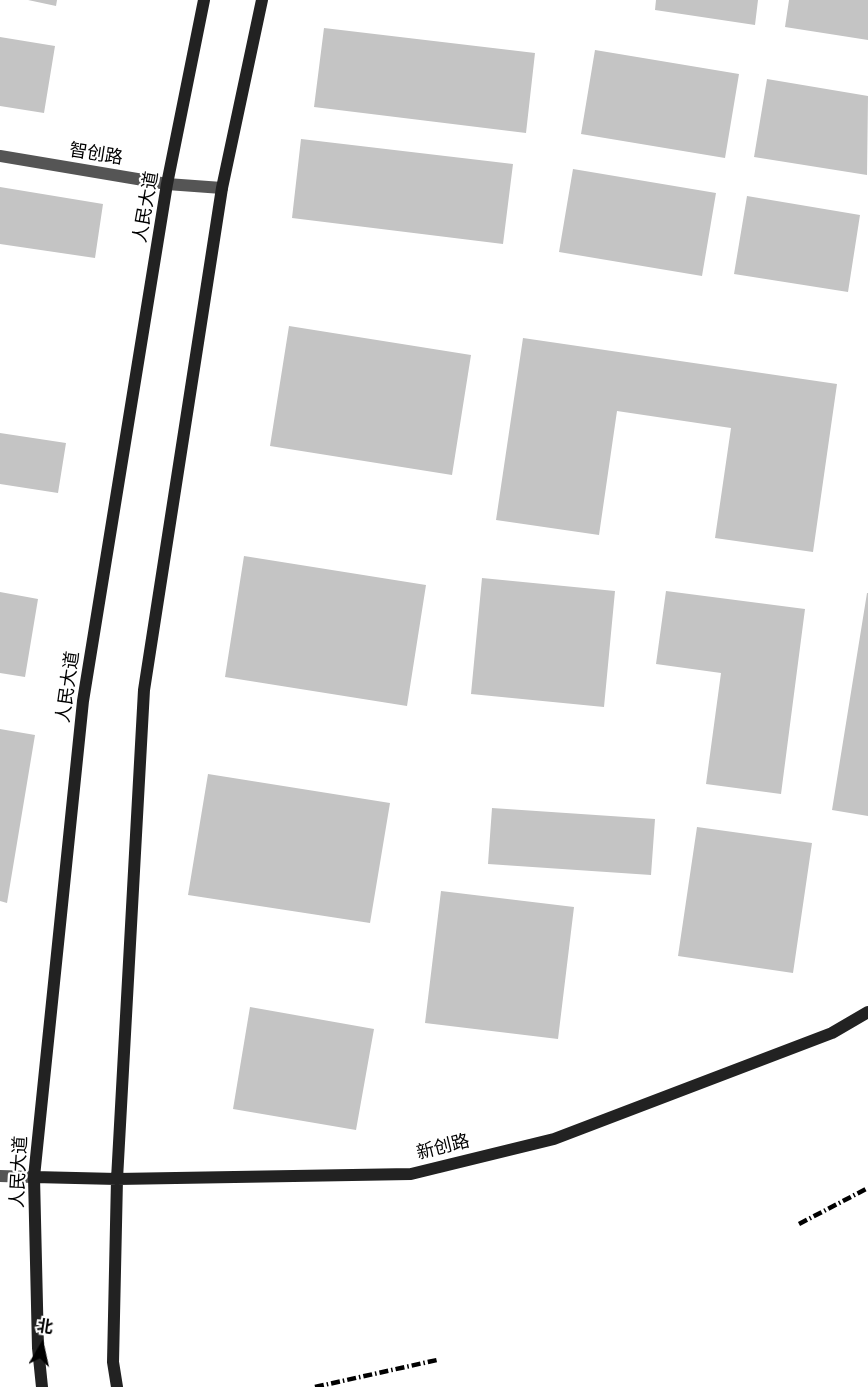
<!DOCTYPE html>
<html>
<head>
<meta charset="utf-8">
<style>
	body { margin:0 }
	#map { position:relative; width:868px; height:1387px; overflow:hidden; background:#fff; font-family:"Public Sans","Noto Sans SC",sans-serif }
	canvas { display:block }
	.north { position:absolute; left:12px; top:1315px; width:60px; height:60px; -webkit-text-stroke:4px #fff; paint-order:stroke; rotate:9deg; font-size:16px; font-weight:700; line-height:24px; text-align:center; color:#000 }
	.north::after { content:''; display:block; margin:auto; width:21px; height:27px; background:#000; clip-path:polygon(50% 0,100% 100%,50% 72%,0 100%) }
</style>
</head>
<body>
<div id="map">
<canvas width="868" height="1387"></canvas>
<div class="north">北</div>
</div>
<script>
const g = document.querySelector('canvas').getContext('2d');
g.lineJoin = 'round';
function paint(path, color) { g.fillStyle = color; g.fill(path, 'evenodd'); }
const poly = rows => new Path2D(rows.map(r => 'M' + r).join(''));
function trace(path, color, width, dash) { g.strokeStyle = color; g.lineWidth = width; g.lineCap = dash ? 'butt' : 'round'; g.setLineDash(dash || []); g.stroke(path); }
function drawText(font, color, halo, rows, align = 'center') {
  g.font = font + ' "Public Sans","Noto Sans SC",sans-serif'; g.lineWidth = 4.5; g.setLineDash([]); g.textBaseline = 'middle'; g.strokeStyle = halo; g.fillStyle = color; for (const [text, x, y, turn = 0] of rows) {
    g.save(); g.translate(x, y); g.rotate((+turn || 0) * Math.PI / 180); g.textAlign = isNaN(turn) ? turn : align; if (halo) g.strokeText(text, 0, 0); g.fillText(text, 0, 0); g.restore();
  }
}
const building = poly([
	[28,0,57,0,56,6],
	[656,0,758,0,755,25,655,10],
	[789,0,868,0,868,40,785,27],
	[324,28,535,53,526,133,314,107],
	[0,37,55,46,44,113,0,106],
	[595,50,739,74,725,158,581,134],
	[767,79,868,96,867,175,754,157],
	[301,139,513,164,503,244,292,218],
	[573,169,716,193,702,276,559,252],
	[0,187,103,204,95,258,0,244],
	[747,196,860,215,848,292,734,274],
	[289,326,471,355,452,475,270,446],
	[523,338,837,384,813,552,715,538,731,428,617,411,599,535,496,520],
	[0,433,66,443,58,493,0,484],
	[244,556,426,585,407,706,225,677],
	[482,578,615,591,604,707,471,694],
	[666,591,805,609,781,794,706,784,721,673,656,664],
	[0,592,38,599,25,677,0,673],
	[867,593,868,593,868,816,832,810],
	[0,729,35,735,7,903,0,901],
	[208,774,390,803,370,923,188,895],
	[492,808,655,819,651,875,488,864],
	[697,827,812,843,793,973,678,956],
	[441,891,574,907,558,1039,425,1023],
	[250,1007,374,1029,356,1130,233,1109]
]);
const street = poly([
	[0,156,167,184,222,188],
	[0,1176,34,1177]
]);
const secondary = poly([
	[34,1177,117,1179,411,1174,554,1139,832,1033,868,1012],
	[42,1387,38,1348,34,1177,83,701,167,184,204,0],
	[117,1387,113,1362,117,1179,144,690,222,188,262,0]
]);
const rail = poly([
	[799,1224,868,1188],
	[315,1387,437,1360]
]);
const streetNames = [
	["智创路",96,154,9],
	["人民大道",146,207,-80],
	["人民大道",68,687,-82],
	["新创路",443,1147,-14],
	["人民大道",19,1172,-87]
];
paint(building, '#c4c4c4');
trace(street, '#555', 12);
trace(secondary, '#222', 12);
trace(rail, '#000', 4.5, [9, 3, 1.5, 3]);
drawText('18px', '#000', '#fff', streetNames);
</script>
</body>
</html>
